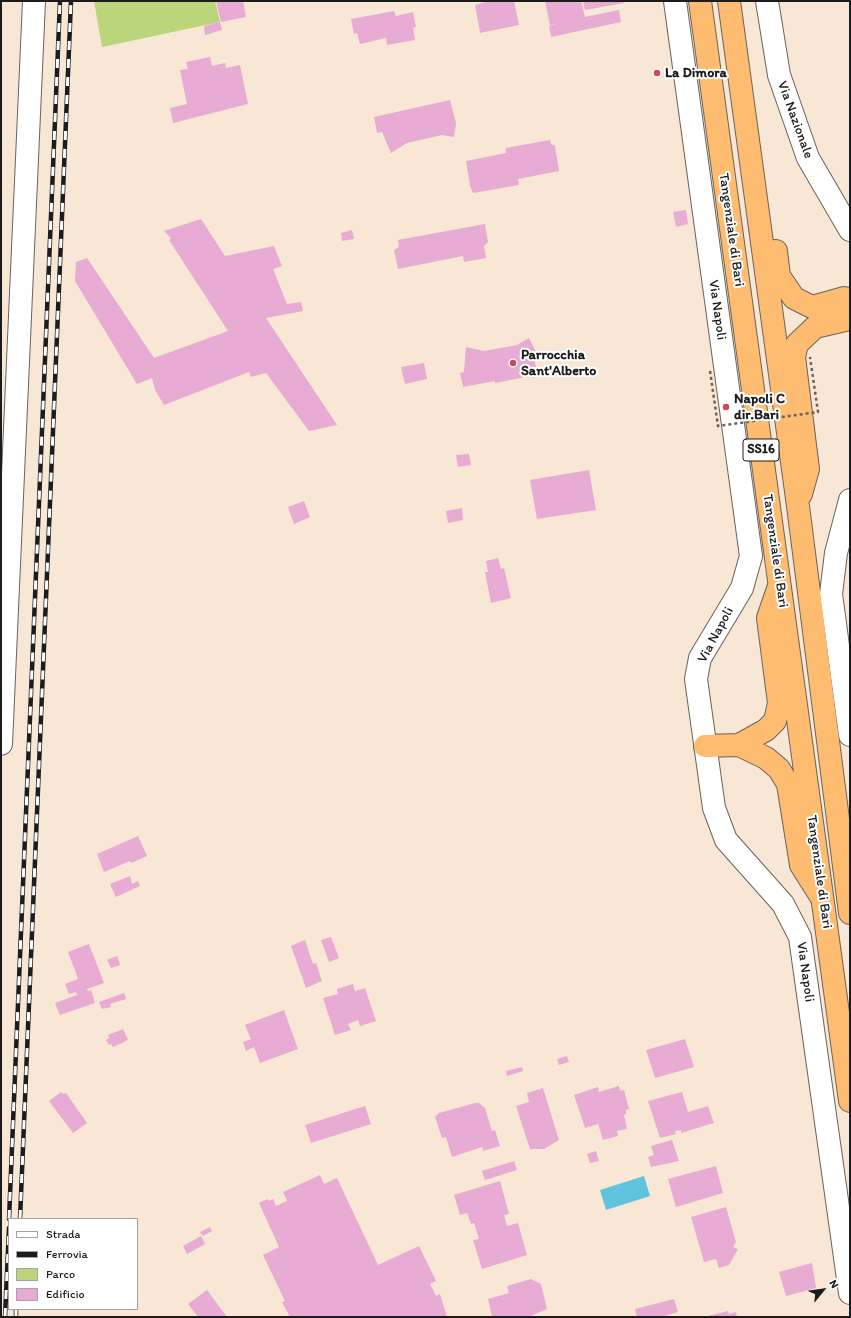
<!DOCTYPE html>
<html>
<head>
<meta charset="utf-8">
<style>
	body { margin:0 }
	#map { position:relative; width:851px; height:1318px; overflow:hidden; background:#f8e7d4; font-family:Itim,sans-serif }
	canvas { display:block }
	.frame { position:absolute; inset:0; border:2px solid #1c1c1c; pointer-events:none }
	.legend { position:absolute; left:8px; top:1218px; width:130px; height:92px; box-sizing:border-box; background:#fff; border:1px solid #a4a4a4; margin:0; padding:5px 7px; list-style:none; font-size:12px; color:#1c1c1c }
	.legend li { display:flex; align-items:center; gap:8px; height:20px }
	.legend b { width:20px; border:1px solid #a4a4a4 }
	.north { position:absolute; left:803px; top:1270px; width:40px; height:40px; -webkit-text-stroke:3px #fff; paint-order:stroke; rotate:61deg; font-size:11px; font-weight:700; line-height:16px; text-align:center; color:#1c1c1c }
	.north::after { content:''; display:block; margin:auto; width:14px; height:18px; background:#1c1c1c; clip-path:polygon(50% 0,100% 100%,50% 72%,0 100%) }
</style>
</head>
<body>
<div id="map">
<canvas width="851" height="1318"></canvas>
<div class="frame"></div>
<ul class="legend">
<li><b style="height:5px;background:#fff"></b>Strada</li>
<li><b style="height:5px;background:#1c1c1c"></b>Ferrovia</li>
<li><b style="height:11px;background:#bbd57a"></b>Parco</li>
<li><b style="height:11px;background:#e7abd4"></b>Edificio</li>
</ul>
<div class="north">N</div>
</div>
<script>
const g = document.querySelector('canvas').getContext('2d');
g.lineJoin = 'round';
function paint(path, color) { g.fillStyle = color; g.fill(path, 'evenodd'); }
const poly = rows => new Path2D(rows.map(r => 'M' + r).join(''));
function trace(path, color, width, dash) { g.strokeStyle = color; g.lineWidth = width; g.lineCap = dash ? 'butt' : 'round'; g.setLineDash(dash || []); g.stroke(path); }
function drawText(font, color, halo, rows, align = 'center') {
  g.font = font + ' Itim,sans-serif'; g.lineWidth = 4; g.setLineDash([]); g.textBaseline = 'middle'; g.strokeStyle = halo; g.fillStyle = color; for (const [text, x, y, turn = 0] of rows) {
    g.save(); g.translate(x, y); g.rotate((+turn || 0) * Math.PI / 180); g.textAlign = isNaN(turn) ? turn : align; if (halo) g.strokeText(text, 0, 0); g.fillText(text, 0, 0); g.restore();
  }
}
const green = poly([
	[94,1,215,1,220,22,102,47]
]);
const water = poly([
	[644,1176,650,1196,606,1210,600,1190]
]);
const building = poly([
	[216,1,243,1,246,17,221,22],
	[488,1,514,1,519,25,480,33,475,5],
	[545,1,581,1,585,17,619,10,621,22,551,37,549,26,556,24,550,25],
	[583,1,623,1,624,3,585,10],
	[394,11,396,16,413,12,416,27,413,28,415,40,387,45,386,38,360,44,357,33,354,34,351,19],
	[220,22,222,30,205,35,204,26],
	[210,57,212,66,225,63,226,68,240,65,248,104,173,123,170,108,187,104,180,70,188,69,186,62],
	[450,100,456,123,454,137,442,135,407,143,391,153,382,132,377,133,374,117],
	[550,140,551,144,555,146,559,171,518,179,519,185,473,193,470,186,466,161,506,153,506,148],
	[686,210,688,224,676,227,673,212],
	[201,219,225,256,274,246,282,266,273,269,287,304,301,302,303,311,266,318,337,425,309,431,266,373,251,377,249,372,164,405,155,390,152,378,137,384,75,281,76,262,87,258,154,358,228,331,169,240,171,238,164,231],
	[485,224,488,242,484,246,486,258,464,262,463,256,398,269,394,250,399,247,398,240],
	[352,230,354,239,342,241,341,233],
	[529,338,536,352,533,354,538,377,532,378,531,376,495,383,495,381,463,387,460,373,464,372,466,347,484,351,517,345],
	[424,363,427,379,405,384,401,367],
	[469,454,471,465,458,467,456,455],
	[589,470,596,510,537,519,530,480],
	[304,501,310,517,294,524,288,507],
	[462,508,463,520,448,523,446,511],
	[498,558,501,569,504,568,511,598,491,603,485,572,488,572,486,561],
	[138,836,147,856,131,863,130,861,104,872,97,854],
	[130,876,132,884,138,881,140,886,116,897,110,884],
	[331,937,339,958,329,962,321,940],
	[305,940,313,964,316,963,322,981,306,988,291,946],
	[89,944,104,983,87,989,88,991,91,990,95,1003,60,1015,55,1003,77,995,76,992,69,994,65,984,78,979,68,952],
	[117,956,120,965,111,968,107,960],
	[353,984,355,991,365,988,376,1021,360,1026,358,1020,348,1024,351,1030,335,1035,323,998,338,994,337,989],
	[124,993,126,999,110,1004,111,1007,102,1009,99,1002],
	[284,1010,298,1049,260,1063,254,1047,246,1051,243,1042,251,1039,245,1025],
	[123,1029,128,1040,113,1047,111,1044,109,1045,106,1040,109,1038,108,1035],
	[685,1039,694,1067,655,1078,646,1050],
	[567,1056,569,1062,559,1065,557,1059],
	[522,1067,523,1071,507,1076,506,1071],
	[619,1086,620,1091,624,1090,629,1109,626,1110,626,1114,624,1115,627,1129,617,1131,618,1136,603,1140,598,1124,585,1128,574,1095,598,1087,599,1092],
	[543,1088,559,1140,544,1149,530,1149,516,1106,529,1102,527,1093],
	[61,1092,63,1094,66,1093,87,1123,73,1133,49,1101],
	[682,1092,688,1112,708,1106,714,1123,681,1133,681,1130,675,1131,676,1134,660,1138,648,1101],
	[475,1103,479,1103,485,1108,492,1131,495,1130,500,1146,483,1151,482,1147,452,1157,446,1137,442,1138,435,1117,439,1113],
	[365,1106,371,1124,311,1143,305,1125],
	[672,1140,679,1161,651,1167,648,1157,654,1155,651,1146],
	[596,1151,599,1161,590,1163,587,1154],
	[514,1161,517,1170,485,1180,482,1171],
	[716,1166,723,1193,676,1207,668,1179],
	[320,1175,324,1184,337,1178,378,1265,419,1246,436,1281,430,1284,436,1296,440,1294,447,1317,290,1317,282,1302,285,1301,263,1255,279,1247,259,1203,268,1199,269,1201,273,1199,276,1206,287,1201,283,1192],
	[500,1181,509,1214,504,1215,507,1226,518,1223,527,1255,482,1269,473,1240,479,1239,474,1223,471,1224,467,1213,460,1215,454,1195],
	[726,1207,736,1242,733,1247,738,1249,729,1265,719,1268,716,1259,704,1262,691,1217],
	[210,1227,212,1231,203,1236,200,1232],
	[201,1236,205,1244,187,1254,183,1246],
	[812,1263,816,1288,786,1296,779,1272],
	[531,1279,541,1284,547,1309,528,1317,492,1317,488,1299,509,1293,507,1286],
	[207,1290,227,1317,198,1317,188,1304],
	[674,1299,678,1312,661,1317,637,1317,635,1309],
	[728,1311,729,1314,736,1312,737,1317,704,1317]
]);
const minor = poly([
	[675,1,751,556,742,588,700,658,696,679,714,808,726,840,783,904,800,937,850,1293],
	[767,1,779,75,808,158,850,230],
	[850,500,836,553,831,594,850,735],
	[1,744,34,1]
]);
const highway = poly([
	[700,1,850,1101],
	[729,1,798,506,850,913],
	[776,251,779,276,794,298,812,307,844,298,850,299],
	[801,494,808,469,794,357,797,344,815,327,850,319],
	[739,745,766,730,775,721,779,703,768,618,779,586],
	[705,746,739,745,766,758,779,769,788,784,801,865,820,895]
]);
const rail = poly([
	[9,1219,60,1],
	[20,1219,71,1],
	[5,1317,9,1228],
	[16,1317,16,1309]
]);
const pathBridge = poly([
	[710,371,718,426,818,412,810,357]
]);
const markers = [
	[657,73,4,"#d1495b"],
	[513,363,4,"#d1495b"],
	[726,407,4,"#d1495b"]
];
const shields = [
	[761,450,36]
];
const shieldNames = [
	["SS16",761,450]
];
const poiNames = [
	["La Dimora",665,73],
	["Parrocchia",521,355],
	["Sant'Alberto",521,371],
	["Napoli C",734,399],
	["dir.Bari",734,415]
];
const streetNames = [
	["Via Nazionale",795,120,70],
	["Tangenziale di Bari",731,230,82],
	["Via Napoli",717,310,82],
	["Tangenziale di Bari",775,551,82],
	["Via Napoli",716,635,-62],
	["Tangenziale di Bari",819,872,82],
	["Via Napoli",805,972,82]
];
paint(green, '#bbd57a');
paint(water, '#5fc3dd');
paint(building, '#e7abd4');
trace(minor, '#69635c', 24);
trace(highway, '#69635c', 24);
trace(minor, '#fff', 22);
trace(highway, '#febc70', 22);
trace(rail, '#1c1c1c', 4.5);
trace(rail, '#fff', 3, [9]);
trace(pathBridge, '#69635c', 2.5, [3, 3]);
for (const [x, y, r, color] of markers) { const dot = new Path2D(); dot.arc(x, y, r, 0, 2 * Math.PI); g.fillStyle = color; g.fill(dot); trace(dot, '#fff', 1.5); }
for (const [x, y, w] of shields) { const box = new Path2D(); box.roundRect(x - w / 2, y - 11, w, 22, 3); g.fillStyle = '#fff'; g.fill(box); trace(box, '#1c1c1c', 1); }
drawText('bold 13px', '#1c1c1c', null, shieldNames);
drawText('bold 14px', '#1c1c1c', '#fff', poiNames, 'left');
drawText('14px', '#1c1c1c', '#fff', streetNames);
</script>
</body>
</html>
